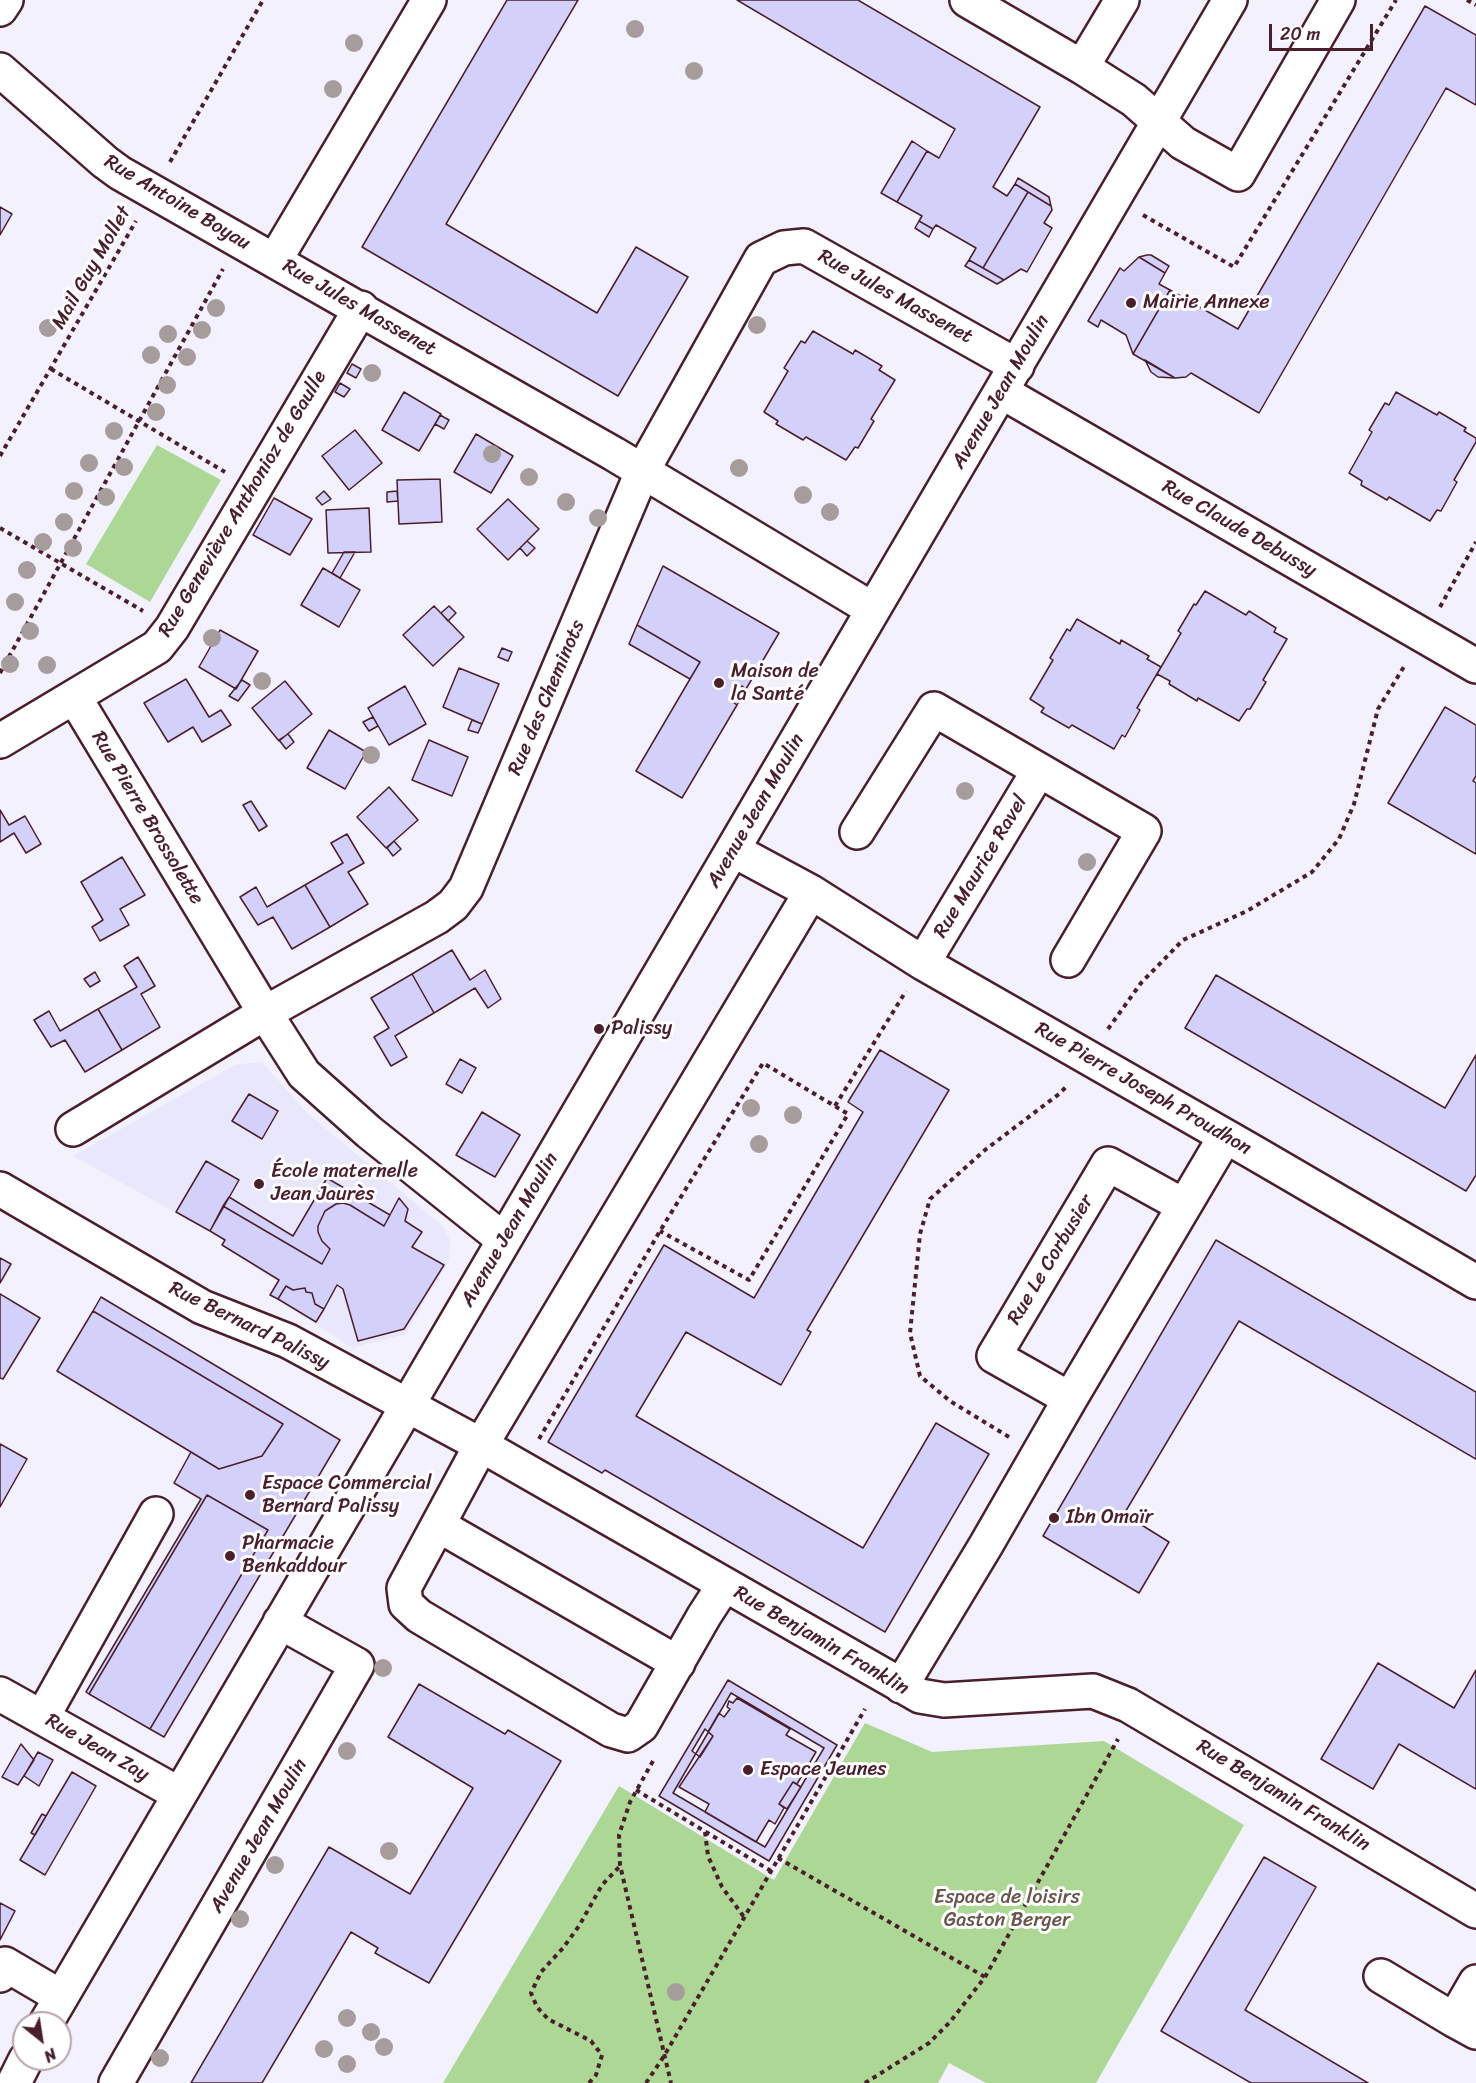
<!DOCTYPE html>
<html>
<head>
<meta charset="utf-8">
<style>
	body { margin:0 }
	#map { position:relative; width:1476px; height:2083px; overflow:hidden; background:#f2f1fd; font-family:Sriracha,sans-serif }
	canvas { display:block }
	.north { position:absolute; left:12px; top:2011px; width:60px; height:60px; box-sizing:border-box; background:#fff; border:2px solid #b7a5aa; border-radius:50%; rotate:150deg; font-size:16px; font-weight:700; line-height:24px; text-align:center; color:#4a1f2b }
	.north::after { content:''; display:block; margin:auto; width:21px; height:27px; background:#4a1f2b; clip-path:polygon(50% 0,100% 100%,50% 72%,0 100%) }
	.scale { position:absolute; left:1269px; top:24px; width:104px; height:27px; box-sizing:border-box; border:3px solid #4a1f2b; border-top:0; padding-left:8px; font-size:18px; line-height:21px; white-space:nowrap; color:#4a1f2b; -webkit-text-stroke:4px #fff; paint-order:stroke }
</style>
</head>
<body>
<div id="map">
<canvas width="1476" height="2083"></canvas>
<div class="north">N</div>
<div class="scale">20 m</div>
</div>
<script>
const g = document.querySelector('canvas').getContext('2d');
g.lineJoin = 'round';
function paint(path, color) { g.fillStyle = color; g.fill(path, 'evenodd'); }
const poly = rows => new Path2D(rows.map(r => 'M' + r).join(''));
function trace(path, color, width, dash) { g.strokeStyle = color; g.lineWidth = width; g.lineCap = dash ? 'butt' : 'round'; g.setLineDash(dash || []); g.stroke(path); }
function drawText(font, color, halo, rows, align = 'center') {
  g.font = font + ' Sriracha,sans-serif'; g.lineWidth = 6; g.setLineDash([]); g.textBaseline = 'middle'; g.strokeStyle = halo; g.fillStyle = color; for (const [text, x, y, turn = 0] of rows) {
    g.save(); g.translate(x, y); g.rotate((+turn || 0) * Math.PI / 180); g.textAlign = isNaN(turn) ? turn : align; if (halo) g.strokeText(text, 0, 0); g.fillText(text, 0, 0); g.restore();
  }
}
const built = poly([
	[262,1062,306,1112,444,1227,450,1241,449,1261,405,1334,353,1348,270,1295,277,1281,253,1267,254,1264,222,1245,225,1240,73,1156,235,1065]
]);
const green = poly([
	[157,445,221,480,150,602,86,564],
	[865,1723,932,1752,1104,1741,1244,1825,1096,2083,986,2083,949,2063,938,2083,443,2083,619,1786,774,1880]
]);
const building = poly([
	[507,0,578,0,446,224,597,313,636,247,688,277,618,396,362,247,507,0],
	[737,0,858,0,1040,107,993,187,1007,196,1015,184,1028,192,983,268,969,260,976,248,936,225,933,229,919,221,922,216,897,202,927,151,939,158,955,129,737,0],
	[1425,6,1476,35,1476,105,1446,88,1259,413,1191,373,1186,377,1175,378,1133,354,1170,290,1238,329,1425,6],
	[912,141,927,151,897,202,881,193,912,141],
	[1018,178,1049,197,1051,206,1015,184,1018,178],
	[1028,192,1051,206,1052,210,1044,223,1052,228,1027,272,1021,269,1004,280,983,268,1028,192],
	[0,207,12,214,0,235,0,207],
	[919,221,933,229,929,237,915,228,919,221],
	[1147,255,1151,255,1169,266,1165,273,1139,257,1147,255],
	[1139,257,1165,273,1159,284,1170,290,1133,354,1126,335,1101,320,1098,327,1088,321,1120,268,1124,271,1139,257],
	[969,260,1004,280,997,284,965,266,969,260],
	[813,331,853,354,855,350,882,366,879,370,895,380,871,419,874,421,858,448,855,447,846,460,806,437,803,440,776,424,778,421,764,412,788,371,784,368,801,341,805,343,813,331],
	[1145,360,1175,378,1158,377,1151,372,1145,360],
	[352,364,361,369,356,378,347,373,352,364],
	[340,383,350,389,344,397,335,392,340,383],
	[404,392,441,414,419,451,382,430,404,392],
	[1396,392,1437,415,1439,412,1466,428,1464,431,1476,438,1476,442,1454,480,1457,482,1441,511,1437,510,1430,521,1389,497,1387,500,1361,485,1362,481,1349,473,1372,432,1369,430,1385,403,1389,405,1396,392],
	[440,415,449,420,444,429,435,424,440,415],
	[355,430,382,463,349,490,322,456,355,430],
	[476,434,513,456,491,493,454,472,476,434],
	[440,479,442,522,399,524,397,480,440,479],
	[324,491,331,499,322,505,316,498,324,491],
	[397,491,398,501,387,502,387,492,397,491],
	[274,498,312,519,290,555,253,535,274,498],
	[508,499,539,529,508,560,477,529,508,499],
	[369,508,371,552,328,553,326,510,369,508],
	[527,541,535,548,527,556,520,548,527,541],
	[344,552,355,552,340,578,332,573,344,552],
	[663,566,779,633,746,689,742,686,733,702,737,705,682,798,636,771,700,662,637,625,663,566],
	[323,568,360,590,339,627,301,605,323,568],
	[1205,591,1246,615,1249,611,1276,628,1274,632,1287,639,1263,680,1266,682,1250,709,1247,709,1239,721,1198,698,1197,701,1169,684,1170,681,1157,674,1181,633,1178,631,1194,604,1196,605,1205,591],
	[434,606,464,637,433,666,403,635,434,606],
	[449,606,456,613,448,621,441,613,449,606],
	[1077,619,1120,644,1121,640,1149,656,1147,659,1161,667,1137,708,1140,710,1125,737,1122,735,1114,749,1072,725,1069,728,1041,712,1044,708,1030,699,1053,660,1050,658,1067,629,1070,631,1077,619],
	[637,625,700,662,690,679,629,644,637,625],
	[220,630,258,651,236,689,199,667,220,630],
	[502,648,512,652,508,661,498,657,502,648],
	[459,668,499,684,482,724,443,707,459,668],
	[186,679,209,717,221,710,231,725,202,742,193,727,168,742,144,703,186,679],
	[242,680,250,685,238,701,229,696,242,680],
	[285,681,312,714,279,741,252,708,285,681],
	[405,686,426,724,389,745,368,708,405,686],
	[742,686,746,689,737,705,733,702,742,686],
	[1445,707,1476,725,1476,776,1473,781,1476,783,1476,854,1388,803,1445,707],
	[373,717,378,726,369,731,363,722,373,717],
	[472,720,482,724,478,733,468,730,472,720],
	[329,730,366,752,345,789,307,768,329,730],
	[288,734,294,742,286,749,279,740,288,734],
	[429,740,468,757,452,796,412,780,429,740],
	[389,787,418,820,386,848,357,817,389,787],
	[251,801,267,826,259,831,243,805,251,801],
	[0,810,9,825,25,816,41,844,26,853,14,833,0,842,0,810],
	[347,834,364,863,348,872,368,904,330,927,305,885,343,863,331,843,347,834],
	[394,841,401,849,393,856,387,848,394,841],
	[122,857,145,895,120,909,129,925,100,941,92,927,103,920,81,882,122,857],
	[305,885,330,927,292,949,273,917,258,925,240,897,256,887,267,907,305,885],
	[452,950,470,980,485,970,501,999,488,1008,475,988,434,1013,412,974,452,950],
	[138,957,155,986,141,994,160,1027,122,1050,98,1009,137,987,124,966,138,957],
	[95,972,100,981,90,987,84,979,95,972],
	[412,974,434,1013,395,1036,407,1057,391,1066,374,1037,389,1028,371,998,412,974],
	[1216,975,1445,1108,1476,1055,1476,1175,1466,1191,1185,1028,1216,975],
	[98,1009,122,1050,85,1072,65,1040,51,1047,34,1020,49,1011,60,1031,98,1009],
	[880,1050,949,1090,807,1330,811,1332,781,1385,686,1332,636,1416,863,1548,936,1423,989,1454,885,1632,605,1470,602,1473,548,1442,664,1245,754,1298,863,1112,848,1102,880,1050],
	[460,1059,476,1068,462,1093,446,1084,460,1059],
	[249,1094,278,1111,262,1139,232,1121,249,1094],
	[482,1112,520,1135,495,1177,456,1155,482,1112],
	[206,1161,239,1180,210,1231,176,1212,206,1161],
	[327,1178,390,1215,384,1226,350,1205,343,1203,336,1204,325,1211,318,1226,318,1232,322,1241,330,1249,322,1264,223,1206,229,1197,293,1236,327,1178],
	[399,1198,408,1209,405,1221,422,1232,412,1247,444,1265,404,1329,358,1341,343,1289,337,1285,324,1309,315,1304,312,1293,306,1292,305,1288,293,1290,286,1286,278,1299,270,1295,279,1280,222,1245,225,1240,210,1231,223,1206,322,1264,330,1249,322,1241,318,1232,318,1226,325,1211,336,1204,343,1203,350,1205,384,1226,399,1198],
	[1216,1240,1476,1392,1476,1459,1239,1321,1124,1514,1169,1542,1139,1593,1043,1536,1216,1240],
	[0,1258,11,1264,0,1283,0,1258],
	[286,1286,293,1290,305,1288,306,1292,312,1293,315,1304,324,1309,316,1322,278,1299,286,1286],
	[0,1294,40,1318,3,1379,0,1378,0,1294],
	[101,1297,340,1440,164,1737,150,1729,268,1530,207,1495,89,1694,86,1692,201,1499,174,1483,191,1452,219,1469,262,1456,283,1424,93,1311,101,1297],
	[93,1311,283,1424,262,1456,219,1469,57,1371,93,1311],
	[0,1444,27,1459,0,1507,0,1444],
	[207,1495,268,1530,150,1729,89,1694,207,1495],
	[1378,1663,1454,1708,1476,1670,1476,1789,1399,1744,1373,1789,1321,1759,1378,1663],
	[728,1680,837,1745,769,1861,659,1796,728,1680],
	[731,1693,824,1748,765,1847,673,1793,731,1693],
	[419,1684,505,1734,508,1730,561,1761,429,1983,375,1953,378,1948,351,1932,262,2083,191,2083,329,1847,410,1894,473,1788,388,1737,419,1684],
	[737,1698,790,1729,786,1735,816,1752,797,1784,793,1782,779,1804,784,1808,775,1824,769,1820,756,1842,705,1812,709,1804,679,1787,713,1736,708,1732,719,1713,724,1717,730,1709,727,1707,729,1701,733,1703,737,1698],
	[705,1729,713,1736,700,1757,692,1751,705,1729],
	[21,1744,34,1760,18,1785,2,1777,21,1744],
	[38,1752,53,1760,39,1786,24,1776,38,1752],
	[72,1772,96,1786,45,1875,20,1860,72,1772],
	[793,1782,801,1787,787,1809,779,1804,793,1782],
	[42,1814,46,1816,35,1835,31,1833,42,1814],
	[1264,1857,1316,1887,1245,2010,1368,2083,1251,2083,1161,2031,1264,1857],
	[0,1903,15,1911,0,1940,0,1903]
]);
const path = poly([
	[1467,0,1476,5],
	[170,162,263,0],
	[1143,215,1234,267,1396,0],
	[51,369,225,472],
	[0,456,136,221],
	[0,528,143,611],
	[1440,607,1476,542],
	[0,673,223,269],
	[1108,1029,1141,983,1183,940,1247,911,1312,872,1339,839,1354,804,1378,709,1405,665],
	[835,1106,906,991],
	[1009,1437,950,1401,920,1376,910,1333,920,1234,930,1199,985,1150,1059,1094,1067,1086],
	[539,1439,660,1231,763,1063,848,1114,749,1280,660,1231],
	[653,1761,630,1802,619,1835,620,1865,671,2083],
	[636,1790,771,1871],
	[705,1832,708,1856,722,1887,744,1917],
	[778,1858,985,1977],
	[589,2083,596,2075,602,2055,591,2041,548,2019,537,2007,531,1993,541,1972,563,1948,579,1926,602,1885,620,1866],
	[646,2083,664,2056,865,1709],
	[865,2083,929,2043,950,2022,985,1977,1118,1739]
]);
const minor = poly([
	[967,0,1082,67,1134,100,1183,143,1238,174,1338,0],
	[0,9,6,0],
	[1082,67,1122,0],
	[0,70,105,162,120,173,614,454,872,609],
	[275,260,429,0],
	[1002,392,1476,666],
	[75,698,265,1013,304,1074,369,1132,504,1240],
	[0,741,157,647,172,628,361,308],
	[857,832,934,709,1144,831,1068,960],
	[733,850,811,892,923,963,1253,1152,1476,1282],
	[923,963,1039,770],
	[73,1129,265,1013,437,917,453,905,466,888,643,470,761,259,784,248,804,246,1017,366],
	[0,1189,202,1307,288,1341,481,1445,920,1696,944,1700,1093,1691,1128,1705,1476,1911],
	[1070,1399,994,1356,1108,1164,1184,1206],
	[438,1525,678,1663],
	[724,1585,704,1616,641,1726,628,1735,611,1730,419,1616,406,1604,404,1588,481,1445,811,892],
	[901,1686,986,1545,1070,1399,1225,1137],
	[0,1694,179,1794],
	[43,1716,156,1514],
	[0,1975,5,1964,61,1997],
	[1381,1976,1454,2020],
	[1476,1982,1454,2020,1476,2032],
	[46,2023,1230,0],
	[14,2083,26,2059],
	[116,2083,357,1665,280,1622]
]);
const trees = [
	[635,29],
	[354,43],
	[694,71],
	[333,89],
	[216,308],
	[757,325],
	[48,328],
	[202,330],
	[168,334],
	[151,355],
	[187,357],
	[372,373],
	[167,385],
	[156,412],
	[114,431],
	[492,454],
	[89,463],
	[124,467],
	[739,468],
	[529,477],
	[74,491],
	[803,495],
	[106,497],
	[566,502],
	[830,512],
	[598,518],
	[64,522],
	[43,542],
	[73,548],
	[27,570],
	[15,602],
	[30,631],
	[212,638],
	[10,664],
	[47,665],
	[262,681],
	[371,755],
	[965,791],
	[1087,862],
	[751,1108],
	[793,1115],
	[759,1144],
	[383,1668],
	[347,1751],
	[389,1851],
	[275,1865],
	[240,1919],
	[676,1992],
	[347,2018],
	[371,2032],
	[384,2047],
	[324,2049],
	[160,2058],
	[347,2064]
];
const markers = [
	[1131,303,6,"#4a1f2b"],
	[719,683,6,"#4a1f2b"],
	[599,1029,6,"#4a1f2b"],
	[259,1184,6,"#4a1f2b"],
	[250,1495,6,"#4a1f2b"],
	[1054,1518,6,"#4a1f2b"],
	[230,1556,6,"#4a1f2b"],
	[748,1770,6,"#4a1f2b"]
];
const streetNames = [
	["Rue Antoine Boyau",177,203,31],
	["Mail Guy Mollet",92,268,-60],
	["Rue Jules Massenet",895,297,29],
	["Rue Jules Massenet",359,308,30],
	["Avenue Jean Moulin",1001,392,-60],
	["Rue Geneviève Anthonioz de Gaulle",243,504,-59],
	["Rue Claude Debussy",1239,529,30],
	["Rue des Cheminots",547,698,-67],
	["Avenue Jean Moulin",756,811,-60],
	["Rue Pierre Brossolette",147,818,59],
	["Rue Maurice Ravel",981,867,-59],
	["Rue Pierre Joseph Proudhon",1143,1089,30],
	["Avenue Jean Moulin",510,1230,-60],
	["Rue Le Corbusier",1051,1260,-59],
	["Rue Bernard Palissy",249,1326,26],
	["Rue Benjamin Franklin",821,1641,30],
	["Rue Jean Zay",97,1748,30],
	["Rue Benjamin Franklin",1283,1796,31],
	["Avenue Jean Moulin",259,1836,-60]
];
const poiNames = [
	["Mairie Annexe",1143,303],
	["Maison de",731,672],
	["la Santé",731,695],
	["Palissy",611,1029],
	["École maternelle",271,1172],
	["Jean Jaurès",271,1195],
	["Espace Commercial",262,1484],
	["Bernard Palissy",262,1507],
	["Ibn Omaïr",1066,1518],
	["Pharmacie",242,1544],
	["Benkaddour",242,1567],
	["Espace Jeunes",760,1770]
];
const parkNames = [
	["Espace de loisirs",1007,1898],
	["Gaston Berger",1007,1921]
];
paint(built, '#e9e7fc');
paint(green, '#acd795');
paint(building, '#d3d0f9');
trace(building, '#4a1f2b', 1.5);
trace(minor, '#4a1f2b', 38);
trace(path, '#4a1f2b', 4, [4.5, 4.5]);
trace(minor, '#fff', 33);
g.fillStyle = '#a69c9b';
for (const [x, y] of trees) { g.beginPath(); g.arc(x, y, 9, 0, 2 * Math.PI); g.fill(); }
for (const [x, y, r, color] of markers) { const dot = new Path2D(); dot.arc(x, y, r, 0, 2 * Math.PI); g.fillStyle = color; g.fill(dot); trace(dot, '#fff', 2); }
drawText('20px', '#4a1f2b', '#fff', streetNames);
drawText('20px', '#4a1f2b', '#fff', poiNames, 'left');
drawText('20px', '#67564b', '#fff', parkNames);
</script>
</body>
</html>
